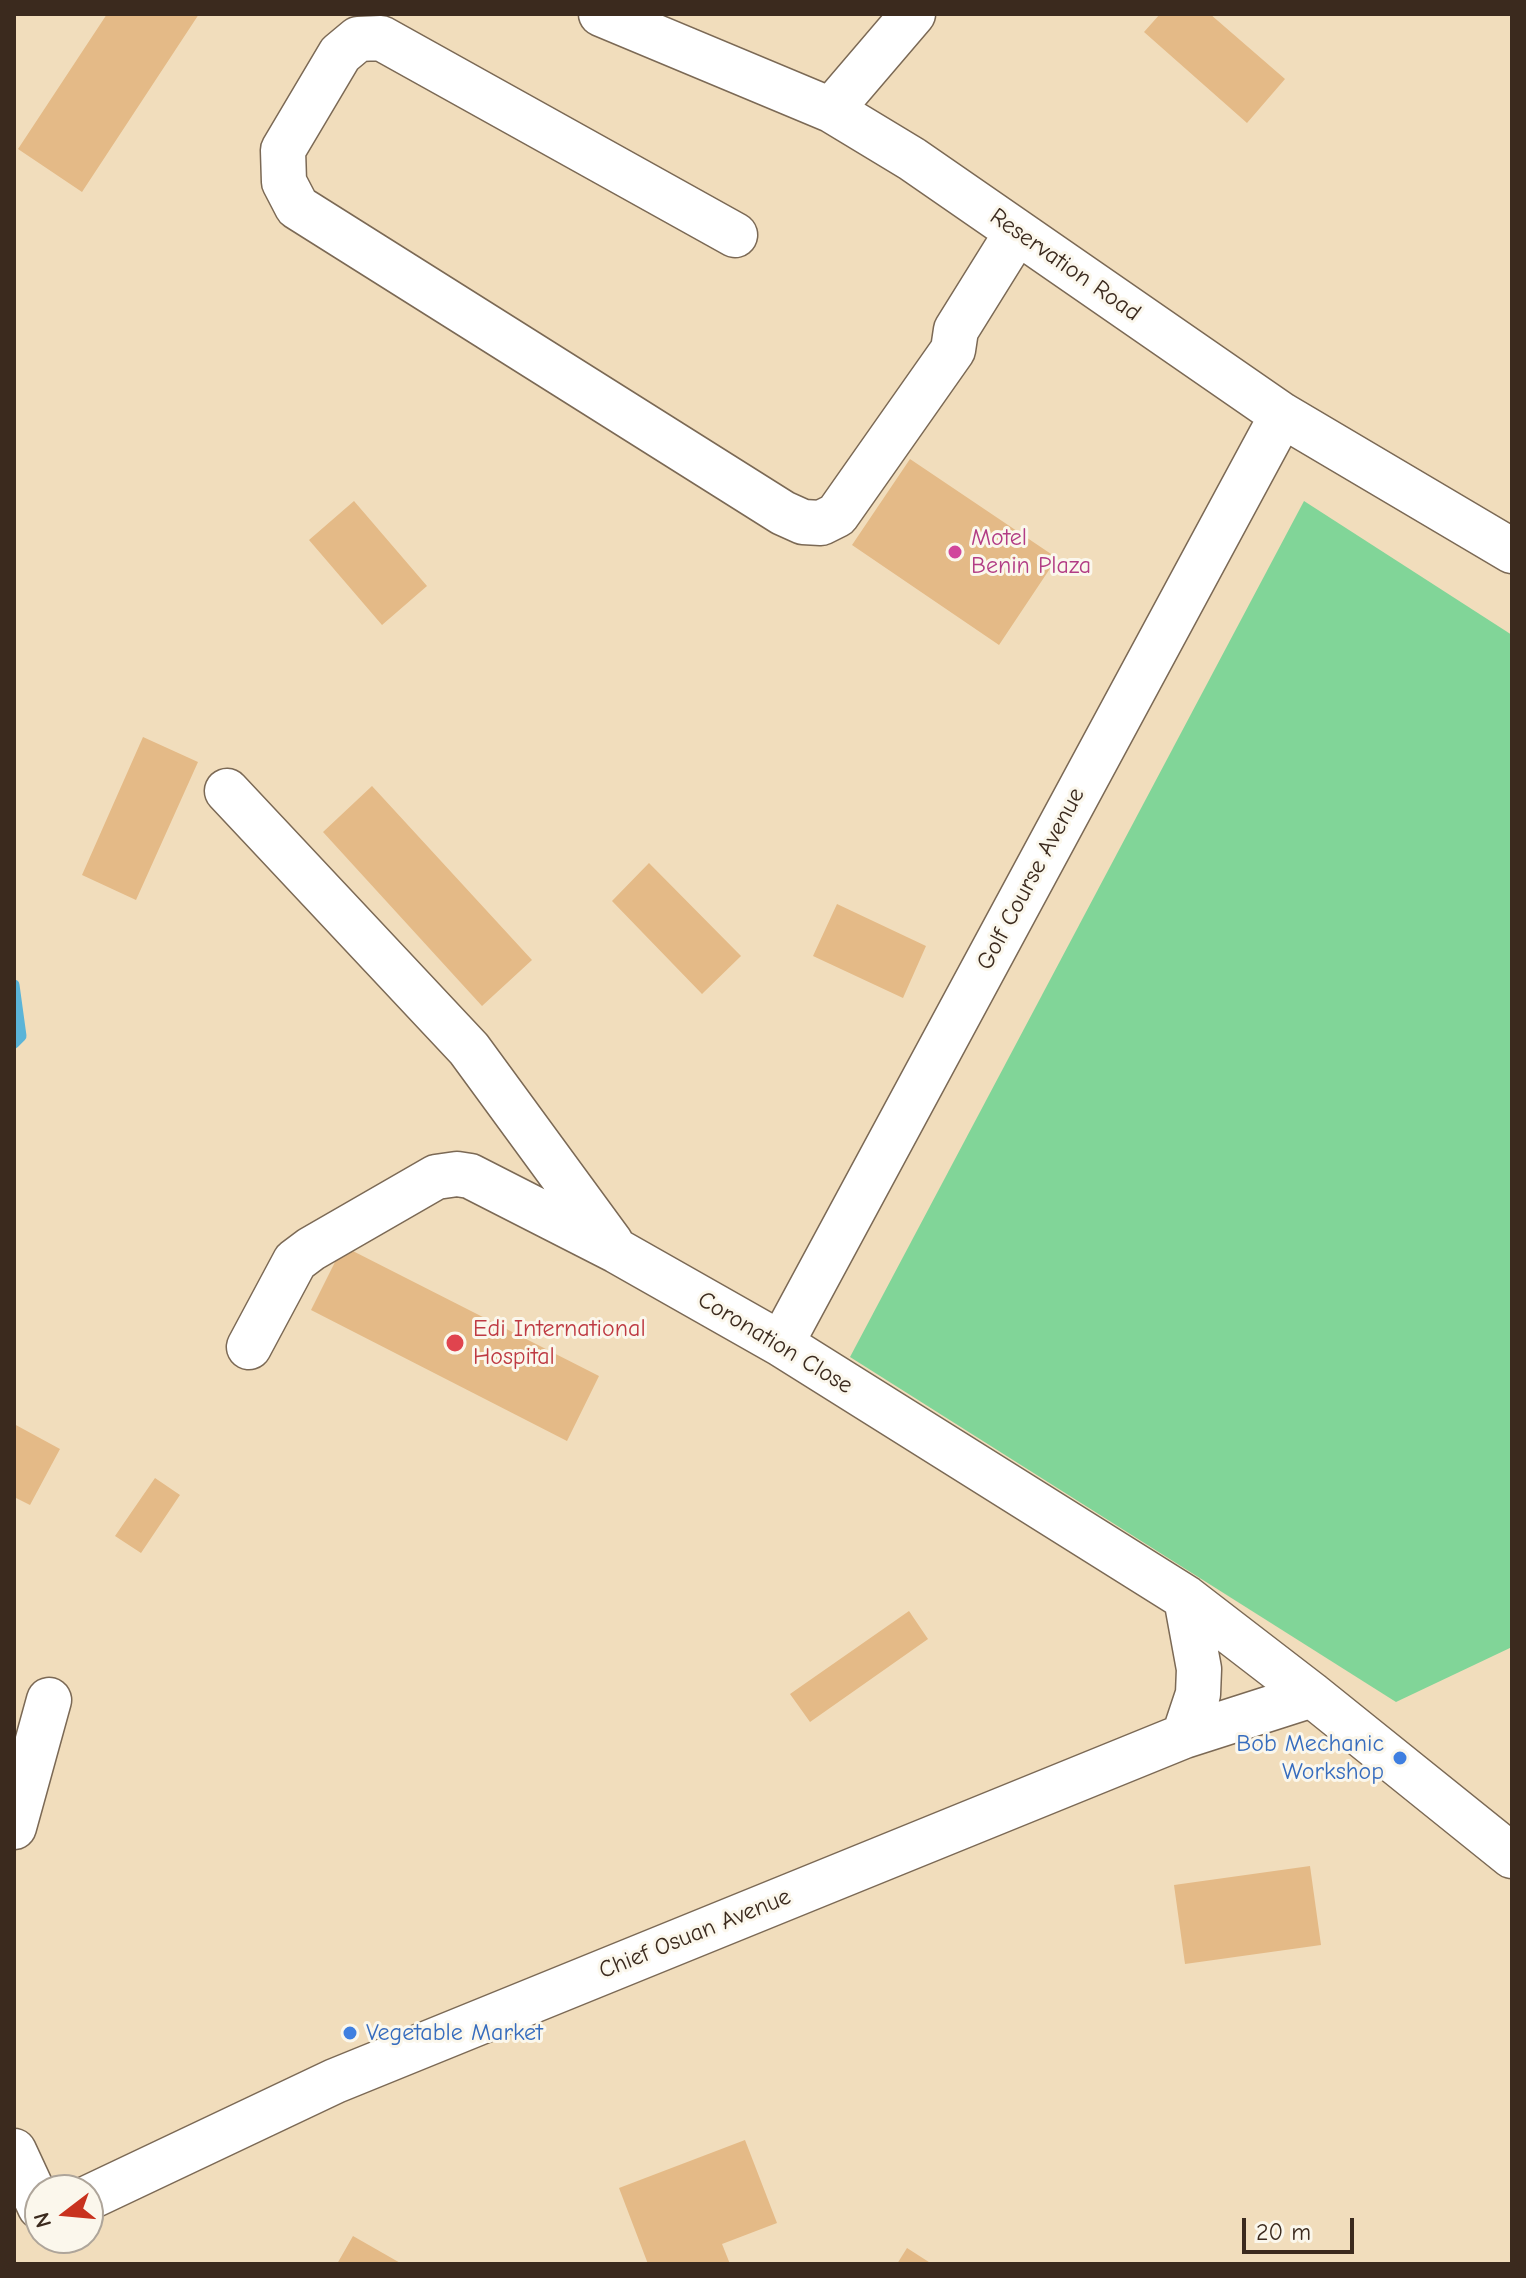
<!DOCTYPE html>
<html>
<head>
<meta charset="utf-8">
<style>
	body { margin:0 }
	#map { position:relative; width:1526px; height:2278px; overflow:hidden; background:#f1ddbc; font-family:"Comic Neue",sans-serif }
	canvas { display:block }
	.frame { position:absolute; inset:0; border:16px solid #3b2a1e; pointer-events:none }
	.north { position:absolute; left:24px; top:2174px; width:80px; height:80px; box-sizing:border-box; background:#fbf7ec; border:2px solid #aea59a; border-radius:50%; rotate:254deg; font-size:22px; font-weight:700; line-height:32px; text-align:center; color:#3b2a1e }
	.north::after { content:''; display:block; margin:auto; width:28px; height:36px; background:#c8321e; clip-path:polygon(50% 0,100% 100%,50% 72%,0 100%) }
	.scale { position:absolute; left:1242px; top:2218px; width:112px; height:36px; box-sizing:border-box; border:4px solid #3b2a1e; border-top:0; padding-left:10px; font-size:24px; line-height:28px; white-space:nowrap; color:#3b2a1e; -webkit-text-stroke:6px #fbf7ec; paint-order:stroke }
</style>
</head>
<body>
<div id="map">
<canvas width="1526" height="2278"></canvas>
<div class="frame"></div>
<div class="north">N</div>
<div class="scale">20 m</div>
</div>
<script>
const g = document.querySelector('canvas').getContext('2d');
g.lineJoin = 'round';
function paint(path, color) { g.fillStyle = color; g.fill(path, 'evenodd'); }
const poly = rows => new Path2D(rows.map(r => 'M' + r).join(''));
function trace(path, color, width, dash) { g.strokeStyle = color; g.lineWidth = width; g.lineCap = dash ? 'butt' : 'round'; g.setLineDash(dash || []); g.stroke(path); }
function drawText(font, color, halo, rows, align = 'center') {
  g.font = font + ' "Comic Neue",sans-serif'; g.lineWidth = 6; g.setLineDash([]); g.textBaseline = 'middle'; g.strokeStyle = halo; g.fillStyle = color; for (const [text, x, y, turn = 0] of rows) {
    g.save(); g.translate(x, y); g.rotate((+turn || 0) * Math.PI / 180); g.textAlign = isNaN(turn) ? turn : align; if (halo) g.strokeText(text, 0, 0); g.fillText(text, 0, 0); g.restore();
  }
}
const green = poly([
	[1304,501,1512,635,1512,1647,1396,1702,850,1357]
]);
const stream = poly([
	[14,985,21,1036,14,1043]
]);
const building = poly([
	[107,14,199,14,82,192,18,149],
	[1160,14,1210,14,1285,79,1247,123,1144,32],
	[910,459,1057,558,999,645,852,545],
	[354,501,427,586,382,625,309,540],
	[143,737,198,762,136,900,82,875],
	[372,786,532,960,482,1006,323,832],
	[649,863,741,956,702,994,612,901],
	[837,904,926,946,903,998,813,956],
	[343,1246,599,1376,567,1441,311,1310],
	[14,1424,60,1449,30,1505,14,1497],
	[155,1478,180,1495,141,1553,115,1536],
	[909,1611,928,1639,810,1722,790,1694],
	[1310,1866,1321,1945,1185,1964,1174,1885],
	[745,2140,777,2223,722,2244,730,2264,648,2264,619,2188],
	[353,2236,402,2264,337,2264],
	[907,2248,932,2264,897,2264]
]);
const minor = poly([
	[601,14,831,110,912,159,1282,415,1512,551],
	[831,110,913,14],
	[735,235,381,38,358,39,340,54,283,150,284,182,297,207,783,513,803,522,821,523,837,515,953,350,956,330,1017,232],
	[227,791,469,1049,611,1243],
	[781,1344,1282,415],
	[249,1347,295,1261,311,1249,436,1177,457,1174,470,1176,617,1251,781,1344,1186,1598,1312,1695,1512,1856],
	[1184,1736,1198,1694,1199,1669,1186,1598],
	[14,1827,49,1700],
	[14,2151,40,2207],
	[88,2198,335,2081,1184,1736,1312,1695]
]);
const markers = [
	[955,552,8,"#d1479c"],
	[455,1343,10,"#e0444e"],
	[1400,1758,8,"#3f7fe0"],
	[350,2033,8,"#3f7fe0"]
];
const streetNames = [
	["Reservation Road",1065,265,35],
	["Golf Course Avenue",1031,879,-62],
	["Coronation Close",775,1343,31],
	["Chief Osuan Avenue",695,1934,-22]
];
const hotelNames = [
	["Motel",971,538],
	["Benin Plaza",971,566]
];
const healthNames = [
	["Edi International",473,1329],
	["Hospital",473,1357]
];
const shopNames = [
	["Bob Mechanic",1384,1744],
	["Workshop",1384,1772],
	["Vegetable Market",366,2033,"left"]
];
paint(green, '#81d598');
trace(stream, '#5bb4d8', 11);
paint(building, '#e4ba87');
trace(minor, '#7b6955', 47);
trace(minor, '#fff', 44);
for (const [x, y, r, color] of markers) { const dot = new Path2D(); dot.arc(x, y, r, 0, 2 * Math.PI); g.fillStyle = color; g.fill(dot); trace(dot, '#fbf7ec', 3); }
drawText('24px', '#3b2a1e', '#fbf7ec', streetNames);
drawText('24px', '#b23c85', '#fbf7ec', hotelNames, 'left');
drawText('24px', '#be3a42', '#fbf7ec', healthNames, 'left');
drawText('24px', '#366cbe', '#fbf7ec', shopNames, 'right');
</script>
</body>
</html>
